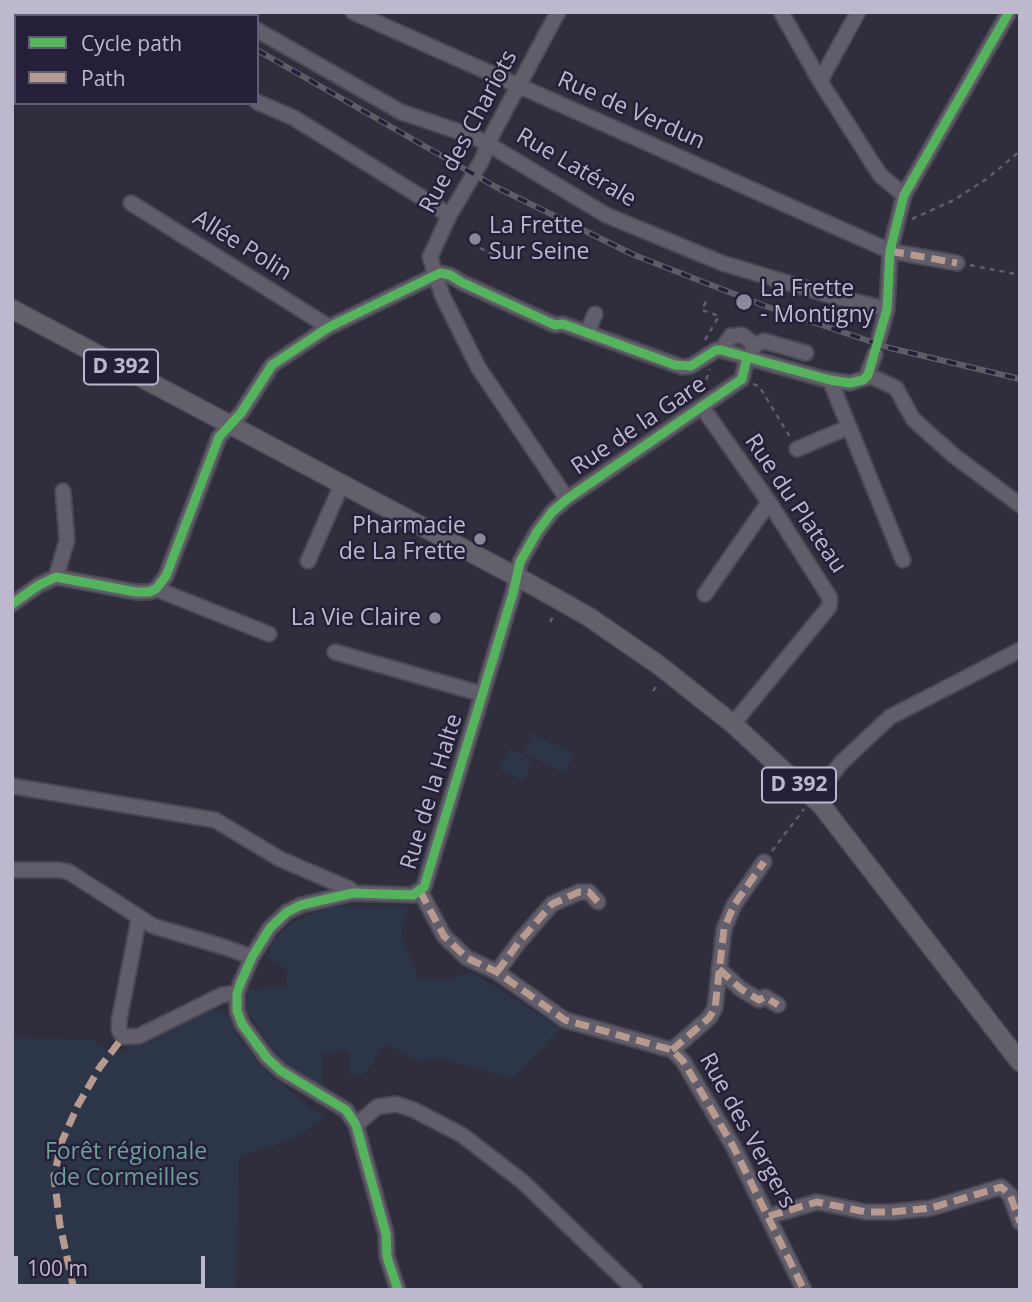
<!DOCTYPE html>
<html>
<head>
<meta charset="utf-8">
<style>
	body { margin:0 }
	#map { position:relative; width:1032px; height:1302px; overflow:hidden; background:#302d3d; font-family:"Open Sans",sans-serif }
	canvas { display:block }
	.frame { position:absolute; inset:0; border:14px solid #bdb8cd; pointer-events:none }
	.legend { position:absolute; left:14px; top:14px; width:245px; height:91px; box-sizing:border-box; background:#251f39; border:2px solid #625c74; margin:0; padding:9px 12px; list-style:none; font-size:21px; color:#bdb8cd }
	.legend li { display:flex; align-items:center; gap:14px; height:35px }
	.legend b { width:35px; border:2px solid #625c74 }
	.scale { position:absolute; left:14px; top:1256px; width:191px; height:32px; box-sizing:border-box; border:4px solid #bdb8cd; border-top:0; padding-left:9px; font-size:21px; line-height:24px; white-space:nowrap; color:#bdb8cd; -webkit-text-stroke:5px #251f39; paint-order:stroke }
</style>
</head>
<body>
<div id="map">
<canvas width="1032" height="1302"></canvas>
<div class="frame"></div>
<ul class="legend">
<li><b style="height:9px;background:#56b35d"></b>Cycle path</li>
<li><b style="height:9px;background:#b69a8f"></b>Path</li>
</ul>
<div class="scale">100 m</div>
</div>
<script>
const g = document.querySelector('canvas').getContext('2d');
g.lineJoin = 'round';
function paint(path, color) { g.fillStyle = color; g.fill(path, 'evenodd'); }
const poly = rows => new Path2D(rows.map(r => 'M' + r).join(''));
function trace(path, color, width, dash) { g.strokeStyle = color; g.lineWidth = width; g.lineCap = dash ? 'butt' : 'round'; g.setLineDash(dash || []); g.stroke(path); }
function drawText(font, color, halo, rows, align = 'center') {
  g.font = font + ' "Open Sans",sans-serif'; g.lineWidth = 5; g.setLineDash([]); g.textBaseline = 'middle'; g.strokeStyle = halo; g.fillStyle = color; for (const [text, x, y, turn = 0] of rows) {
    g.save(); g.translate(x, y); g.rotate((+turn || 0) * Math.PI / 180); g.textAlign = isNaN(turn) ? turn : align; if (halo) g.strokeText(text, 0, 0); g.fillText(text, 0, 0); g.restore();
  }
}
const green = poly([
	[532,734,574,753,565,773,523,753],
	[510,749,533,761,523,781,500,769],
	[385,906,408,907,401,935,419,978,445,980,472,972,561,1028,513,1079,439,1058,419,1062,386,1044,363,1075,350,1074,349,1051,322,1054,322,1085,296,1073,274,1053,246,1010,248,989,286,986,287,969,267,957,274,939,291,923,329,907],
	[224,1009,238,1037,270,1075,325,1119,288,1141,239,1156,236,1290,12,1290,12,1038,93,1040,112,1052,123,1050,205,1011]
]);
const path = poly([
	[912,219,954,200,988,178,1020,151],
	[480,248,494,255],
	[970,265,1020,275],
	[705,340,719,316,702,310,706,301],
	[753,384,759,386,790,437],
	[703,389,710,369],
	[550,622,555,614],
	[653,691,659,683],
	[772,851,804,809]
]);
const minor = poly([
	[83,12,89,16],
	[227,12,233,16],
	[353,12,890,251,957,263],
	[558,12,492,135,482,160,449,216,430,257,442,295,478,367,567,499],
	[781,12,820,81,880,175,904,195],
	[257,30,401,112,472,136,488,144,606,215,722,263,828,295,887,309],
	[820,81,858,12],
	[257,102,294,118,434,205,449,216],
	[131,203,329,327],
	[587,333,595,314],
	[879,338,887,309,890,251,904,195,1009,12],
	[753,346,764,341,806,353],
	[721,350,731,336,742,335,753,343,751,358],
	[868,375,896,388,913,419,953,455,1020,505],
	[830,380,903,560],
	[702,407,769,502,830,598,829,607,733,724],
	[797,449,849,427],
	[308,561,342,484],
	[56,577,67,540,63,491],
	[156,589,269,634],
	[705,594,769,502],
	[12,604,39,585,56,577,136,592,149,592,156,589,166,576,219,437,241,413,272,365,329,327,440,273,450,275,461,282,555,325,563,324,682,367,691,366,716,350,721,350,824,379,850,383,866,378,875,354],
	[335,652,482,694],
	[12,786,215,820,280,859,350,889,353,893],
	[813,798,842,762,890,717,1020,650],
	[12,870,60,870,69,872,153,926,224,947,252,957],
	[420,891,444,936,467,958,497,972,565,1020,672,1050,683,1061,733,1146,804,1290],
	[139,918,119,1021,119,1030,123,1037,139,1036,222,995,237,993],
	[719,969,741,989,759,1000,765,997,778,1005],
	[497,972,519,942,552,904,579,892,589,892,598,902],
	[672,1050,709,1018,715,1008,724,929,734,905,764,862],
	[356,1125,377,1107,396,1104,414,1110,462,1135,523,1182,635,1290],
	[769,1216,817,1202,866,1212,891,1212,931,1208,1001,1187,1010,1195,1020,1222],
	[398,1290,387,1257,386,1234,356,1125,346,1110,281,1071,267,1058,242,1024,237,1011,237,993,241,982,252,957,270,928,287,912,301,905,353,893,413,895,424,887,513,593,520,562,537,532,552,512,567,499,742,379,747,357]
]);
const major = poly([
	[12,309,534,586,589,617,660,666,733,724,822,806,1020,1062]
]);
const rail = poly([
	[177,12,183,16],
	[191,12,197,16],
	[257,50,496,187,634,255,765,306,890,348,1020,379]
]);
const quiet = poly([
	[890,251,957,263],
	[420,891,444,936,467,958,497,972,565,1020,672,1050,683,1061,733,1146,804,1290],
	[719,969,741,989,759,1000,765,997,778,1005],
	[497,972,519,942,552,904,579,892,589,892,598,902],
	[672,1050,709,1018,715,1008,724,929,734,905,764,862],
	[769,1216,817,1202,866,1212,891,1212,931,1208,1001,1187,1010,1195,1020,1222],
	[74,1290,60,1225,54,1176,62,1141,78,1105,100,1067,123,1037]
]);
const cycleway = poly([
	[12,604,39,585,56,577,136,592,149,592,156,589,166,576,219,437,241,413,272,365,329,327,440,273,450,275,461,282,555,325,563,324,675,365,691,366,716,350,721,350,830,380,850,383,863,380,868,375,887,309,890,251,904,195,1009,12],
	[398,1290,387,1257,386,1234,356,1125,346,1110,281,1071,267,1058,242,1024,237,1011,237,993,241,982,252,957,270,928,287,912,301,905,353,893,413,895,424,887,513,593,520,562,537,532,552,512,567,499,742,379,747,357]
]);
const markers = [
	[475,239,7,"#8c879b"],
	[744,302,9,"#8c879b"],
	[480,539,7,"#8c879b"],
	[435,618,7,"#8c879b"]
];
const shields = [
	[121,367,74],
	[799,785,74]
];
const shieldNames = [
	["D 392",121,367],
	["D 392",799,785]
];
const streetNames = [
	["Rue de Verdun",631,111,24],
	["Rue des Chariots",469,132,-62],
	["Rue Latérale",576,168,30],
	["Allée Polin",242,246,32],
	["Rue de la Gare",639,426,-34],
	["Rue du Plateau",795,504,56],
	["Rue de la Halte",432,792,-73],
	["Rue des Vergers",747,1131,61]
];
const poiNames = [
	["La Frette",489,226],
	["Sur Seine",489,252],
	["La Frette",760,289],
	["- Montigny",760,315],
	["Pharmacie",466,526,"right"],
	["de La Frette",466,552,"right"],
	["La Vie Claire",421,618,"right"]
];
const parkNames = [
	["Forêt régionale",126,1152],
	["de Cormeilles",126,1178]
];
paint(green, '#2d3548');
trace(minor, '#4b4854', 18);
trace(major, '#4b4857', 21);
trace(path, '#5f5d6a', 2.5, [5, 5]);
trace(minor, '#615d6b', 14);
trace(major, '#63606c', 18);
trace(rail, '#5f5c68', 6);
trace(rail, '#251f39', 3.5, [10]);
trace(quiet, '#b69a8f', 7, [14, 7]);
trace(cycleway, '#56b35d', 9);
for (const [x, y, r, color] of markers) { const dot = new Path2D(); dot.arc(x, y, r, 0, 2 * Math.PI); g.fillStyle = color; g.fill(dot); trace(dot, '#251f39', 2.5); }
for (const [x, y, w] of shields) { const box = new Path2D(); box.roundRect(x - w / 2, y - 17.5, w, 35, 5); g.fillStyle = '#251f39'; g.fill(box); trace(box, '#bdb8cd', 2); }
drawText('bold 21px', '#bdb8cd', null, shieldNames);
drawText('23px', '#bdb8cd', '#251f39', streetNames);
drawText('23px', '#bdb8cd', '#251f39', poiNames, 'left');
drawText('23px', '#6e9f99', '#251f39', parkNames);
</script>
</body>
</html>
